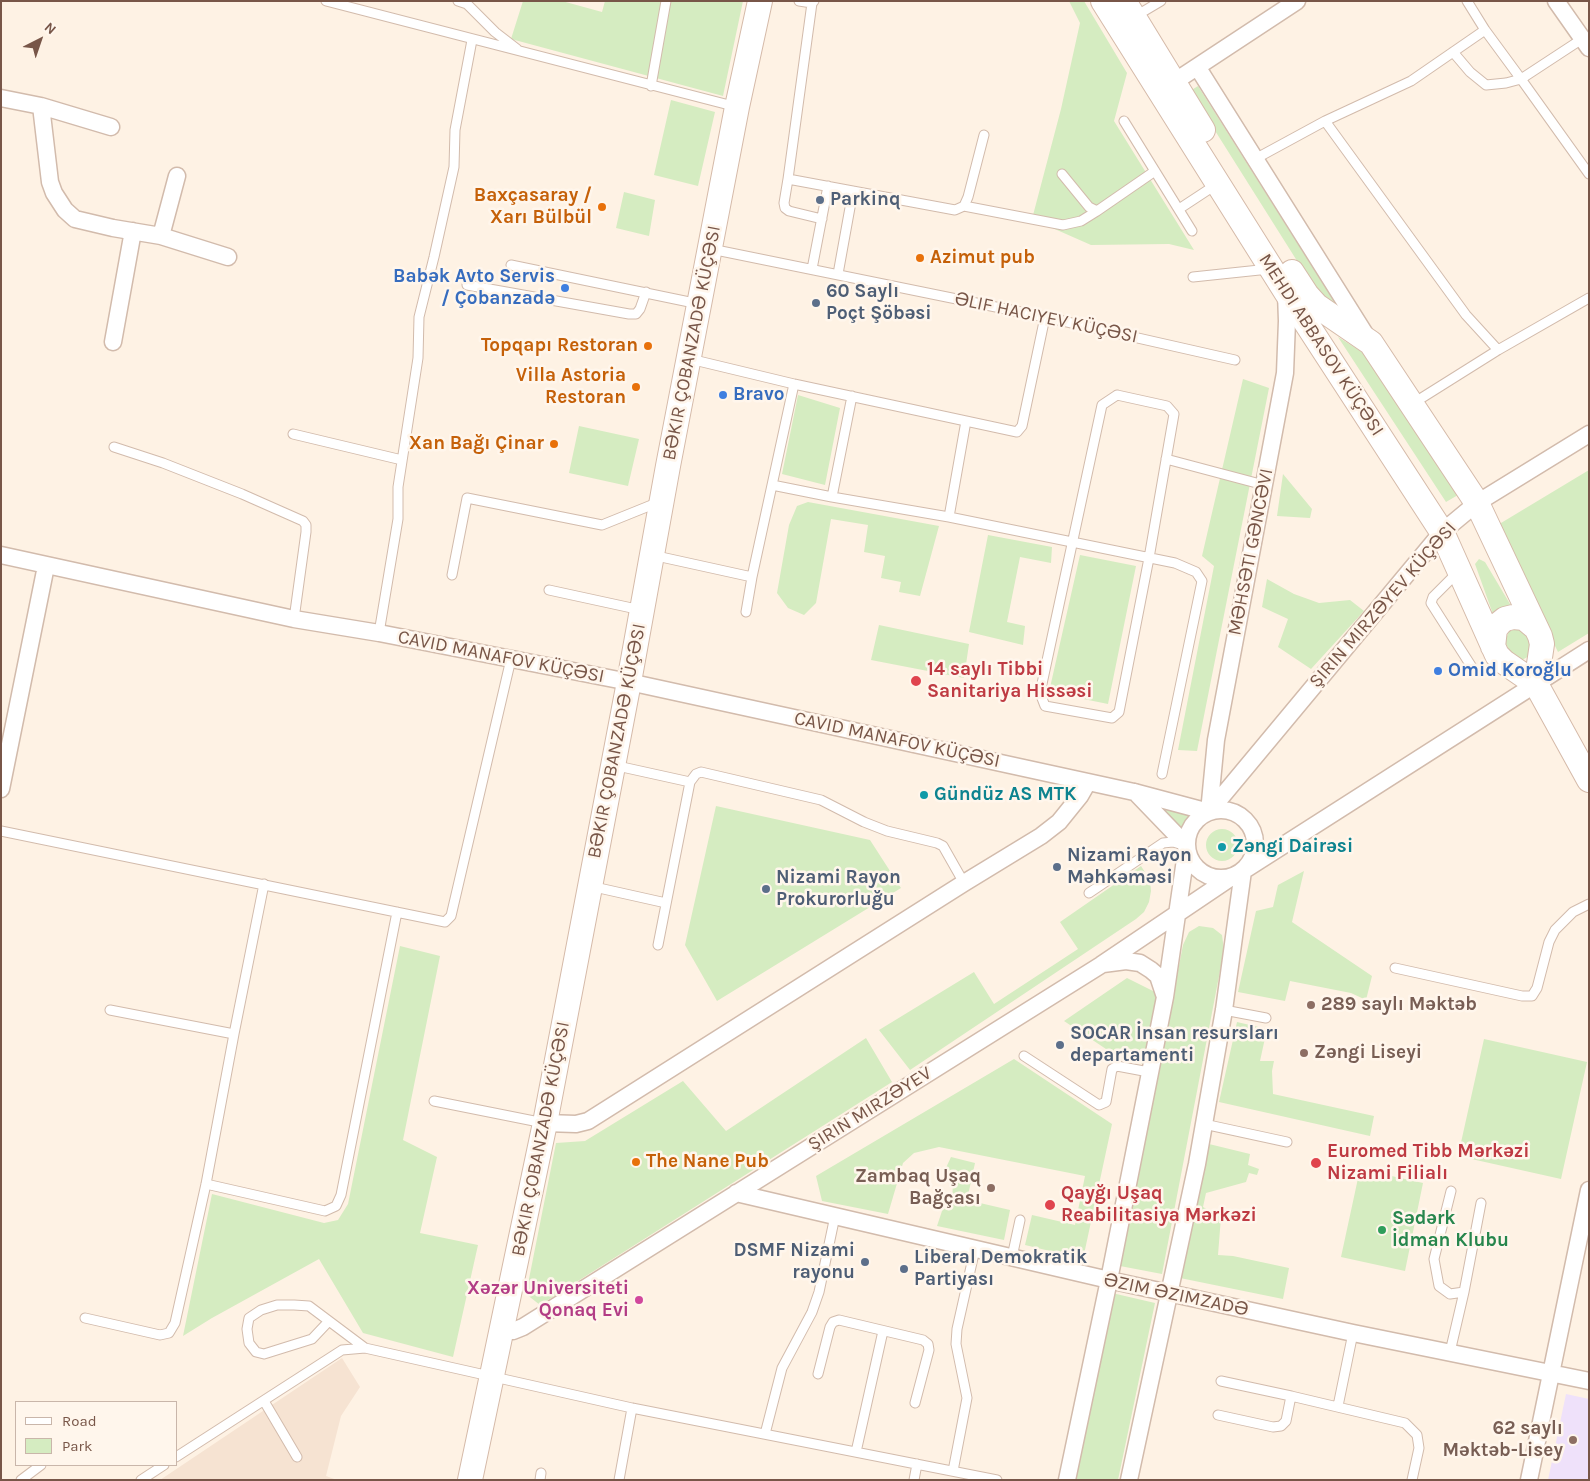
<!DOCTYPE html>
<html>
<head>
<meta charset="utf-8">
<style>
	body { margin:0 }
	#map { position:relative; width:1590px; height:1481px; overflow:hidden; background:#fef2e4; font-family:Karla,sans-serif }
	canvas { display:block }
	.frame { position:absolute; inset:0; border:2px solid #785648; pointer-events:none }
	.legend { position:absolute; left:15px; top:1401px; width:162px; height:65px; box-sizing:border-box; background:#fff6ec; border:1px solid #c9b6aa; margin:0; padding:6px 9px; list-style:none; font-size:15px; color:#785648 }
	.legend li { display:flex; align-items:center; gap:10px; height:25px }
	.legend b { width:25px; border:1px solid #c9b6aa }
	.north { position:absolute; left:15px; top:15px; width:50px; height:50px; -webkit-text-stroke:4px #fff6ec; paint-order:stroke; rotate:41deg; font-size:14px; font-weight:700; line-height:20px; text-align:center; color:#785648 }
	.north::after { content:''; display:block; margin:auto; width:18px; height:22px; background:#785648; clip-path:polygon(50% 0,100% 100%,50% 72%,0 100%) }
</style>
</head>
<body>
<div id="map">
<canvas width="1590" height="1481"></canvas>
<div class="frame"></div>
<ul class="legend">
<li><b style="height:6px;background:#fff"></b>Road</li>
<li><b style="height:14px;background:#d5ecc1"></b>Park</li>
</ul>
<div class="north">N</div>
</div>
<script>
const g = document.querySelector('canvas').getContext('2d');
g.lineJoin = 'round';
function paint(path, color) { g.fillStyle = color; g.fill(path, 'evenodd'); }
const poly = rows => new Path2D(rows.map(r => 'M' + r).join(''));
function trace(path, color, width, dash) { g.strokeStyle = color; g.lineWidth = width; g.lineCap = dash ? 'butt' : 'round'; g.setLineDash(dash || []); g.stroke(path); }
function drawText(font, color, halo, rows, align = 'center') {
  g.font = font + ' Karla,sans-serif'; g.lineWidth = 5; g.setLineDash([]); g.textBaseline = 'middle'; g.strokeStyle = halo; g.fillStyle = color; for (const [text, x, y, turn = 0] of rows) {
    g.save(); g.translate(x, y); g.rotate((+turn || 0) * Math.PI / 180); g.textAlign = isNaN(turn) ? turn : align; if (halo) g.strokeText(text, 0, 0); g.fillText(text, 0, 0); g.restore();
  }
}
const residential = poly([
	[342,1358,360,1387,341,1416,326,1476,337,1480,160,1480]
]);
const education = poly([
	[1566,1394,1589,1399,1589,1480,1548,1480]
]);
const green = poly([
	[523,1,562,1,602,12,605,1,743,1,723,96,511,39],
	[1069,1,1084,1,1127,73,1114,121,1194,250,1169,244,1091,245,1032,219,1061,109,1080,23],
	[1198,86,1339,309,1316,291,1190,91],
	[671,100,715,112,698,186,654,175],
	[624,192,655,200,649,236,616,228],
	[1338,337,1367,355,1458,495,1446,502],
	[1243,379,1269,388,1197,751,1178,750,1214,566,1202,556],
	[798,395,840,408,825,485,782,474],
	[579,426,639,439,628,486,569,473],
	[1589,470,1589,633,1558,652,1496,526],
	[1283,474,1312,509,1310,518,1277,516],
	[808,502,939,526,920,596,899,592,901,582,881,578,885,556,864,552,868,525,831,519,816,603,804,615,788,608,777,593,789,525,797,506],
	[988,535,1052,547,1051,563,1020,557,1007,622,1025,626,1023,645,969,632],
	[1080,555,1136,566,1108,704,1049,692],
	[1479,559,1485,562,1513,609,1494,617,1475,564],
	[1267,579,1294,594,1319,603,1350,600,1364,611,1311,669,1278,647,1288,619,1262,607],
	[879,625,969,644,964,678,871,660],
	[1517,629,1525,631,1533,645,1531,655,1522,660,1512,656,1505,642,1509,631],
	[1155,803,1190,814,1182,829],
	[716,806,870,840,901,888,717,1001,685,945],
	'1206 845a16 16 0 1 1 32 0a16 16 0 1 1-32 0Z',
	[1141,866,1150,880,1151,891,1149,902,1144,912,1136,919,910,1070,879,1030,974,972,994,1004,1078,949,1060,922],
	[1304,871,1292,922,1372,976,1366,1000,1351,993,1290,981,1285,1001,1238,992,1256,911,1273,907,1278,885],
	[1199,926,1213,928,1222,935,1224,950,1162,1274,1120,1266,1183,945,1189,932],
	[400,946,440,956,403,1140,437,1157,420,1233,478,1245,453,1357,363,1333,319,1259,212,1318,183,1336,212,1194,324,1223,338,1220,348,1204],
	[1127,978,1157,993,1143,1064,1109,1051,1064,1021],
	[1237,1022,1267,1029,1260,1061,1274,1061,1272,1071,1273,1094,1374,1116,1370,1136,1219,1102],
	[866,1038,892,1082,540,1305,526,1294,556,1143,585,1141,683,1081,726,1131],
	[1484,1039,1587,1062,1561,1179,1458,1156],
	[1014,1059,1112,1124,1083,1259,1025,1245,1032,1215,1075,1225,1085,1176,939,1147,914,1153,903,1163,888,1214,822,1201,816,1176],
	[1209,1144,1250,1154,1248,1165,1259,1169,1257,1175,1249,1173,1246,1182,1206,1193,1203,1207,1221,1217,1218,1255,1233,1256,1289,1268,1283,1299,1180,1278],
	[951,1157,975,1163,967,1200,1010,1210,1004,1240,937,1226,942,1211,952,1200,953,1184,944,1172],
	[1360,1169,1423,1183,1405,1271,1341,1257],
	[1112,1293,1155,1303,1118,1480,1074,1480]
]);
const lane = poly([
	[326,1,737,107],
	[458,1,467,4,495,32,517,49],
	[799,1,812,3,814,1],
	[1467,1,1485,30,1521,79,1582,39],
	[812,3,788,179,955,210,964,206,968,197,984,135],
	[1134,17,1161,1],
	[1453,52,1470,72,1486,85,1506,83,1521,79,1589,174],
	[651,86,666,1],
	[1124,121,1192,231],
	[1325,121,1466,315,1498,350],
	[1255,159,1325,121,1411,81,1485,30],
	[1062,174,1089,207,1097,211,1155,171],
	[788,179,784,203,785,208,789,211,822,219],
	[964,206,1063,225,1081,221,1097,211],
	[1179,209,1217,184],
	[711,249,1045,317,1235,360],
	[511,265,699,304],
	[812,269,828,186],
	[838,274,853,191],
	[1193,277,1269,269],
	[467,285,629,314,636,314,640,309,646,292],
	[690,359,794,384,1017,432,1022,426,1045,317],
	[1117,395,1167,406,1174,414,1149,558,1119,712,1112,718,1045,706,1040,693,1102,405,1117,395],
	[1412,404,1498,350,1589,298],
	[293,434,402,460],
	[114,447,163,463,242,494,303,521,306,525,306,532,294,619],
	[1166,459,1264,485],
	[772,485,832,497,949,517,1072,542,1175,563,1196,572,1202,581,1162,774],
	[832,497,852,396],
	[949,517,966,421],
	[652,555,752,577,794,384],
	[1459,571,1433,597,1431,603,1475,672],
	[452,575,467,498,602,525,659,502],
	[549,590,641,610],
	[746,612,752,577],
	[379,633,398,519,398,487,418,358,419,317,434,257,454,167,455,130,472,40],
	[613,765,690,782],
	[1,831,445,922,451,916,511,659],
	[590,886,666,903],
	[1089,893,1163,843,1173,842,1183,845],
	[658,945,690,782,696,774,701,772,821,800,864,822,887,831,937,843,943,846,964,883],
	[1395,968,1522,996,1532,996,1537,988,1549,942,1555,930,1573,912,1589,904],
	[110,1010,234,1034],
	[1224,1010,1266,1018],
	[1024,1056,1099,1105,1106,1102,1112,1069,1117,1066,1149,1072],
	[434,1101,544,1123],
	[1204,1124,1287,1142],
	[206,1184,325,1211,336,1206,341,1195,397,912],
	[1451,1191,1434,1259,1439,1286,1450,1294,1464,1292],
	[1012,1257,1020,1220],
	[85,1318,160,1335,169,1333,175,1323,206,1184,234,1034,264,884],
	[329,1321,312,1339,264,1354,256,1352,249,1343,247,1329,249,1318,261,1310,277,1305,294,1305,309,1306,365,1348],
	[1450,1352,1464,1292,1481,1203],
	[818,1374,830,1327,833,1322,839,1320,923,1340,928,1344,929,1350,915,1403],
	[1221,1381,1291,1396],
	[264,1401,297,1457],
	[1338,1406,1353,1333],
	[1218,1415,1273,1427,1281,1426,1286,1421,1291,1396,1405,1423,1417,1435,1419,1448,1412,1480],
	[765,1434,782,1368,812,1312,819,1292,835,1216],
	[856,1452,883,1331],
	[176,1457,342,1350,365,1348,632,1408,997,1480],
	[953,1471,967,1398,956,1344,957,1329,975,1249],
	[21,1480,41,1465],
	[141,1480,164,1465],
	[540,1480,541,1473],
	[619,1480,632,1408],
	[914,1480,917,1464]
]);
const street = poly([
	[1556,1,1589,48],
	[1198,68,1367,337],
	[1174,82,1297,1],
	[1,98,41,106,50,182,54,193,65,210,75,219,113,228,161,236,228,257],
	[41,106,111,127],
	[161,236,177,176],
	[113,342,133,231],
	[1,555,294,619,379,633,629,682,1134,792,1209,812],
	[1,789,46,566],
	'1187 844a34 34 0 1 1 68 0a34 34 0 1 1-68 0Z',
	[1209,812,1442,532,1477,503,1589,434],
	[1209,812,1216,740,1285,373,1287,321,1286,293],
	[1103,964,1126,961,1140,963,1151,970,1158,976,1164,994],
	[545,1123,576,1124,588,1121,964,883,1041,836,1059,822,1080,796,1088,782],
	[736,1193,1109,1280,1353,1333,1589,1381],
	[502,1331,513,1331,523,1327,1101,965,1233,876],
	[1067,1480,1109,1280,1165,997,1187,846,1135,792],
	[1129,1480,1197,1164,1224,1010,1243,871,1589,650],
	[1529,1480,1589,1190]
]);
const secondary = poly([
	[1103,1,1286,292,1442,532,1497,655,1504,662,1536,684,1589,780],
	[1124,1,1203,130],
	[1292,272,1307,295,1317,306,1371,343,1477,503,1540,636,1542,644,1536,684],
	[1493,647,1495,629,1500,623,1505,619,1513,617,1524,618,1536,628],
	[470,1480,545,1123,629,682,668,466,737,107,760,1]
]);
const markers = [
	[820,200,5,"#5c6f8a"],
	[602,207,5,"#e8710a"],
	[920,258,5,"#e8710a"],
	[565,288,5,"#3f7fe0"],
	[816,303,5,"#5c6f8a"],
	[648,346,5,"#e8710a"],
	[636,387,5,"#e8710a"],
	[723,395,5,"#3f7fe0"],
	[554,444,5,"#e8710a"],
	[1438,671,5,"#3f7fe0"],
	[916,681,6,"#e0444e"],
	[924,795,5,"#0f9aa8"],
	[1222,847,5,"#0f9aa8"],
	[1057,867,5,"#5c6f8a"],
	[766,889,5,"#5c6f8a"],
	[1311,1005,5,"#8d6e63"],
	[1060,1045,5,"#5c6f8a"],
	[1304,1053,5,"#8d6e63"],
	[636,1162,5,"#e8710a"],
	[1316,1163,6,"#e0444e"],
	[991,1188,5,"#8d6e63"],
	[1050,1205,6,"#e0444e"],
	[1382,1230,5,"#2e9e5b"],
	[865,1262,5,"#5c6f8a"],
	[904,1269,5,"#5c6f8a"],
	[639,1300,5,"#d1479c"],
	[1573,1440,5,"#8d6e63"]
];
const foodNames = [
	["Baxçasaray /",592,196],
	["Xarı Bülbül",592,218],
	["Azimut pub",930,258,"left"],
	["Topqapı Restoran",638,346],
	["Villa Astoria",626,376],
	["Restoran",626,398],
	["Xan Bağı Çinar",544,444],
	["The Nane Pub",646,1162,"left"]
];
const serviceNames = [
	["Parkinq",830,200],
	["60 Saylı",826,292],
	["Poçt Şöbəsi",826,314],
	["Nizami Rayon",1067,856],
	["Məhkəməsi",1067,878],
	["Nizami Rayon",776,878],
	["Prokurorluğu",776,900],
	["SOCAR İnsan resursları",1070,1034],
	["departamenti",1070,1056],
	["DSMF Nizami",855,1251,"right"],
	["rayonu",855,1273,"right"],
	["Liberal Demokratik",914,1258],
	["Partiyası",914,1280]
];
const shopNames = [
	["Babək Avto Servis",555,277,"right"],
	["/ Çobanzadə",555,299,"right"],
	["Bravo",733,395],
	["Omid Koroğlu",1448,671]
];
const streetNames = [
	["ƏLIF HACIYEV KÜÇƏSI",1046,318,12],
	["BƏKIR ÇOBANZADƏ KÜÇƏSI",692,343,-79],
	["MEHDI ABBASOV KÜÇƏSI",1321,345,57],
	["MƏHSƏTI GƏNCƏVI",1251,552,-79],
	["ŞIRIN MIRZƏYEV KÜÇƏSI",1383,605,-49],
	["CAVID MANAFOV KÜÇƏSI",501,657,11],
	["CAVID MANAFOV KÜÇƏSI",897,740,12],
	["BƏKIR ÇOBANZADƏ KÜÇƏSI",617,741,-79],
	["ŞIRIN MIRZƏYEV",870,1109,-32],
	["BƏKIR ÇOBANZADƏ KÜÇƏSI",541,1139,-79],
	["ƏZIM ƏZIMZADƏ",1176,1295,12]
];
const healthNames = [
	["14 saylı Tibbi",927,670],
	["Sanitariya Hissəsi",927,692],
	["Euromed Tibb Mərkəzi",1327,1152],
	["Nizami Filialı",1327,1174],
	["Qayğı Uşaq",1061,1194],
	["Reabilitasiya Mərkəzi",1061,1216]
];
const cultureNames = [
	["Gündüz AS MTK",934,795],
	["Zəngi Dairəsi",1232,847]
];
const educationNames = [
	["289 saylı Məktəb",1321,1005],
	["Zəngi Liseyi",1314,1053],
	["Zambaq Uşaq",981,1177,"right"],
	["Bağçası",981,1199,"right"],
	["62 saylı",1563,1429,"right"],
	["Məktəb-Lisey",1563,1451,"right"]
];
const leisureNames = [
	["Sədərk",1392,1219],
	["İdman Klubu",1392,1241]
];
const hotelNames = [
	["Xəzər Universiteti",629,1289],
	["Qonaq Evi",629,1311]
];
paint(residential, '#f6e3d2');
paint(education, '#efe1fa');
paint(green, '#d5ecc1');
trace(lane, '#d2bbac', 11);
trace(street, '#d2bbac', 19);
trace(secondary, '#d5baa9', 26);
trace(lane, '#fff', 9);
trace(street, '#fff', 16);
trace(secondary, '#fff', 24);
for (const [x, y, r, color] of markers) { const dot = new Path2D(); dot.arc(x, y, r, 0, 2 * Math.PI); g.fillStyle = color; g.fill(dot); trace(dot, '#fff6ec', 2); }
drawText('bold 19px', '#c56008', '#fff6ec', foodNames, 'right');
drawText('bold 19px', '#4e5e75', '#fff6ec', serviceNames, 'left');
drawText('bold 19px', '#366cbe', '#fff6ec', shopNames, 'left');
drawText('19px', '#785648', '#fff6ec', streetNames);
drawText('bold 19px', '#be3a42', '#fff6ec', healthNames, 'left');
drawText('bold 19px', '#0d838f', '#fff6ec', cultureNames, 'left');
drawText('bold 19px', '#785e54', '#fff6ec', educationNames, 'left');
drawText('bold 19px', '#27864d', '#fff6ec', leisureNames, 'left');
drawText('bold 19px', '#b23c85', '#fff6ec', hotelNames, 'right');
</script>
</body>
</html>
